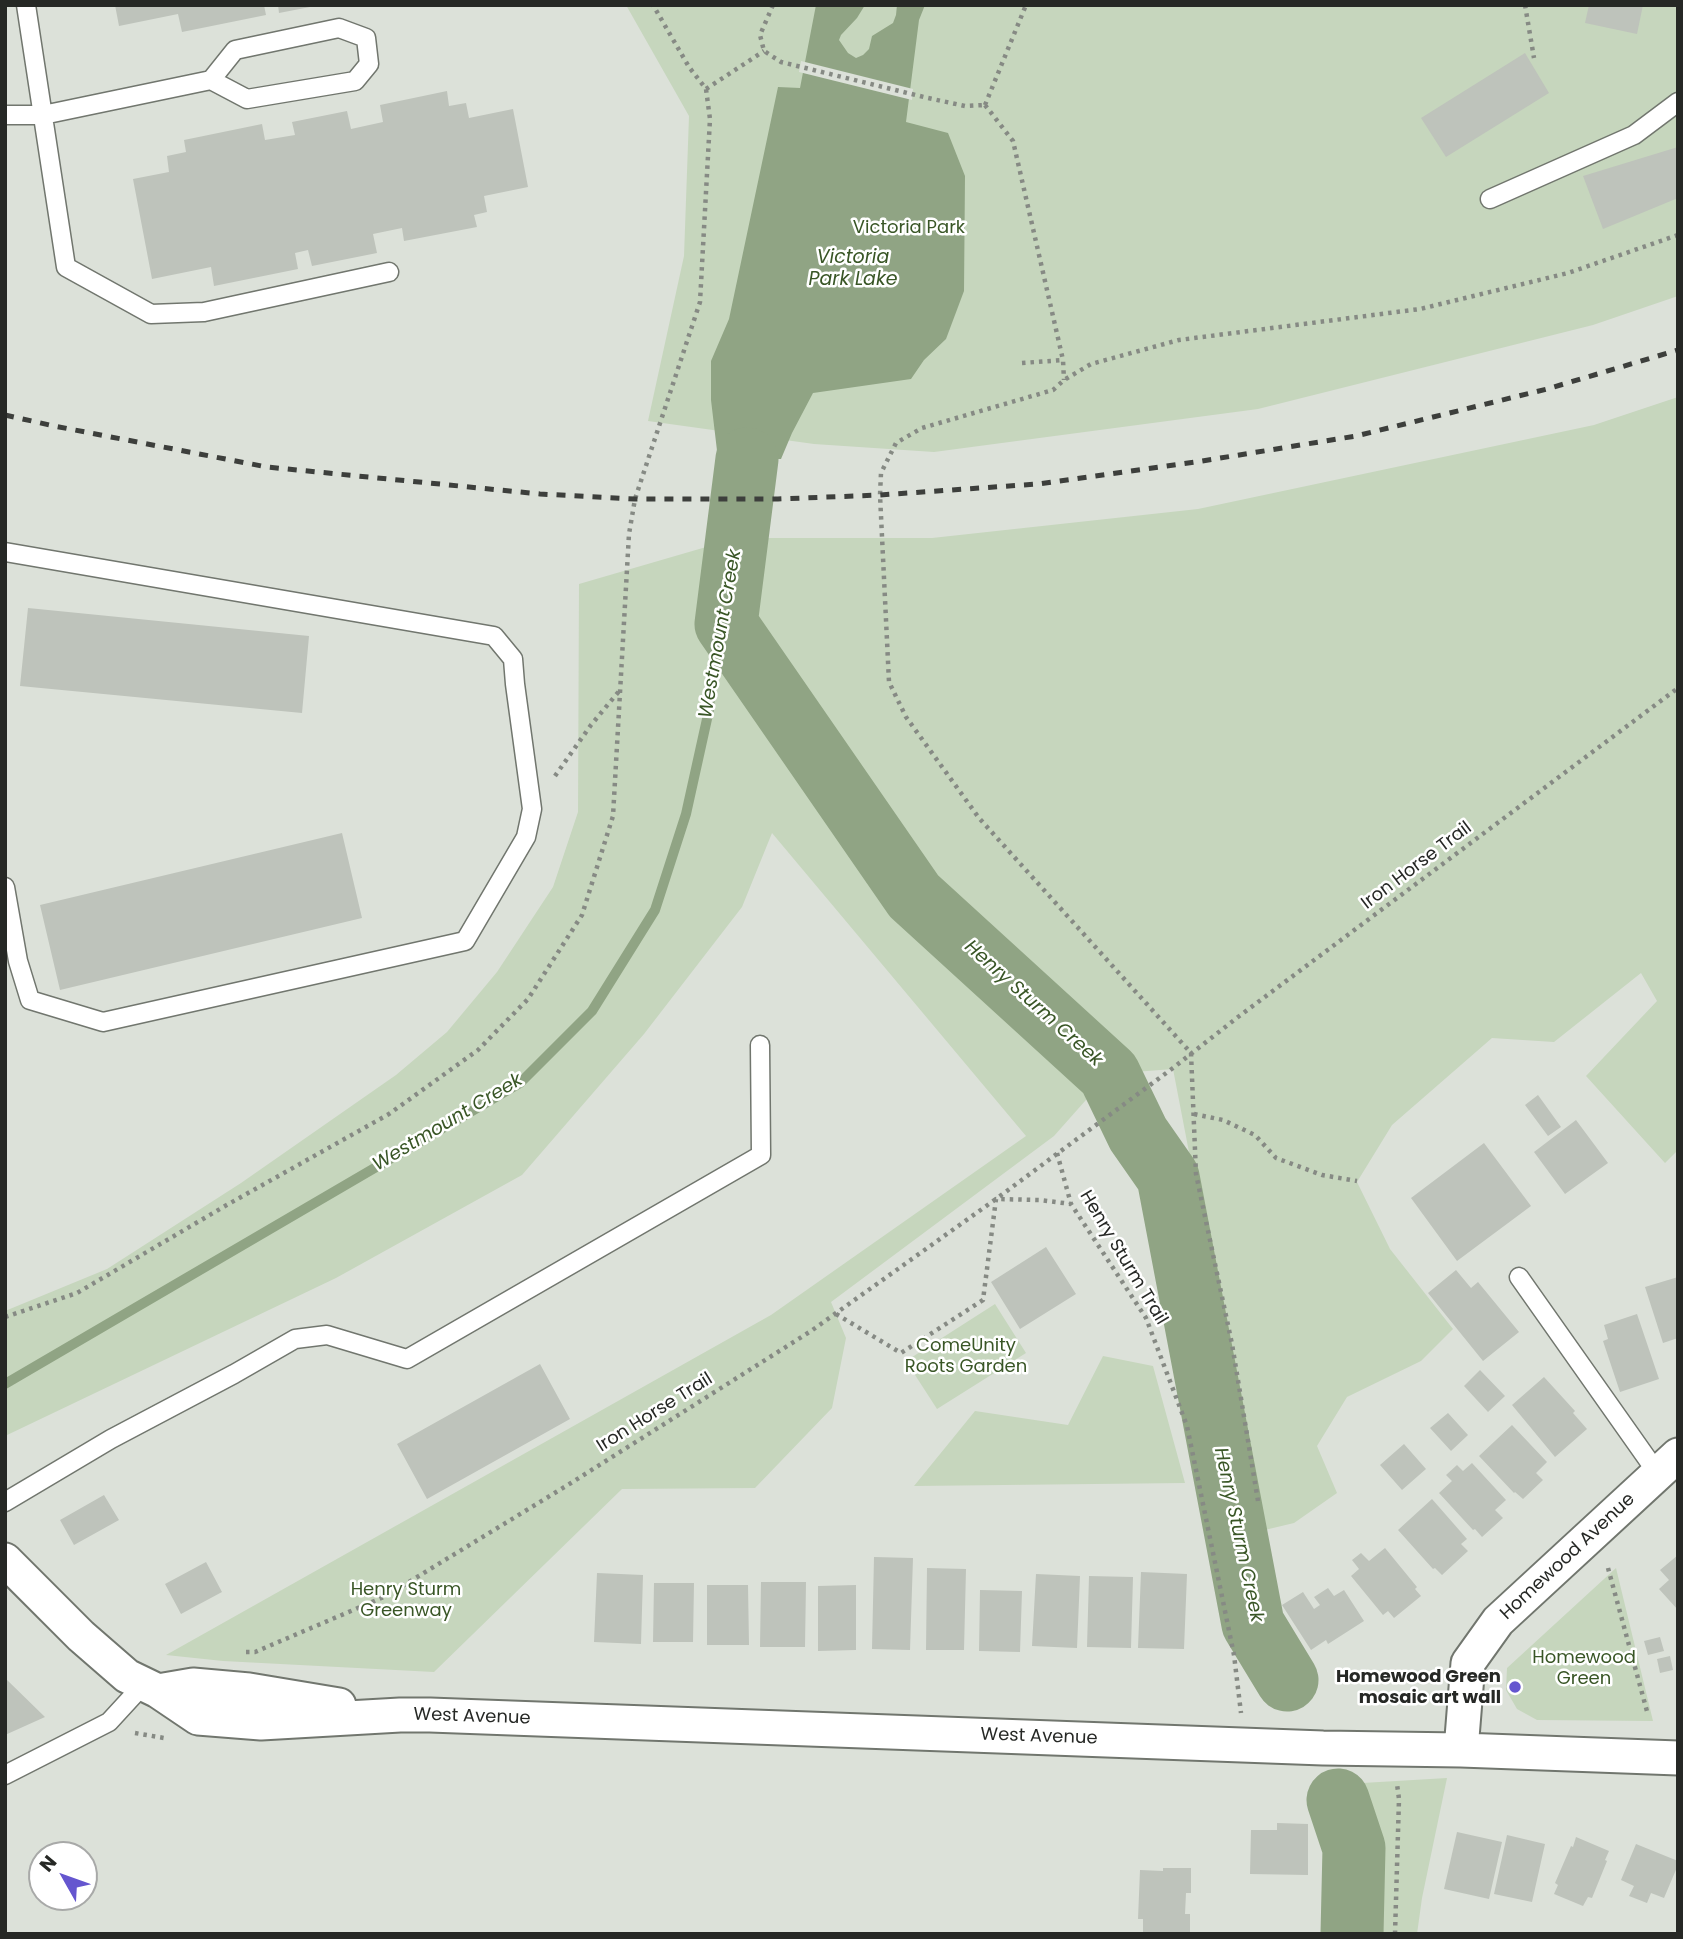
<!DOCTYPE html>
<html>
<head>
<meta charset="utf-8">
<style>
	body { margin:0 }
	#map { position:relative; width:1683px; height:1939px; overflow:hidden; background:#dce1d9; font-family:Poppins,sans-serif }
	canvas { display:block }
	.frame { position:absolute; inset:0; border:7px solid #262825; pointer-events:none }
	.north { position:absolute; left:28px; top:1841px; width:70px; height:70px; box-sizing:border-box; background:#fff; border:2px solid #a8a9a8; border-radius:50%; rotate:310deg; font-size:19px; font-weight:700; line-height:28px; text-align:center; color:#262825 }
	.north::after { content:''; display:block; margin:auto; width:24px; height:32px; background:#6556cf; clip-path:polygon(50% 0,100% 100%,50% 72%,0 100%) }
</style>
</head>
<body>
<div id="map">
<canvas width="1683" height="1939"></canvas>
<div class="frame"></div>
<div class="north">N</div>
</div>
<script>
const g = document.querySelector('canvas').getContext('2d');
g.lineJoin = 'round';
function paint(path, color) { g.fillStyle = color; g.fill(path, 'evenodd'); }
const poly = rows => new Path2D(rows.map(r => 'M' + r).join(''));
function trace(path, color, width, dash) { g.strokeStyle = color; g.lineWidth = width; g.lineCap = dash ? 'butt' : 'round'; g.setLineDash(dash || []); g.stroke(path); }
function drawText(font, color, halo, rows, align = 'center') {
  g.font = font + ' Poppins,sans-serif'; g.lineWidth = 5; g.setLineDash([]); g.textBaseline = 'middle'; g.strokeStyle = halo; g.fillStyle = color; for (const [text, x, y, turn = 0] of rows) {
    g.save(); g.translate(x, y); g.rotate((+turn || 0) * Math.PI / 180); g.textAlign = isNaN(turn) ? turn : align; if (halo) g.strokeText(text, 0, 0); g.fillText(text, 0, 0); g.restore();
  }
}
const green = poly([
	[626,5,1678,5,1678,296,1593,325,1258,409,934,452,814,444,648,421,684,256,689,116],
	[1678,397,1678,1150,1665,1163,1586,1076,1657,1001,1641,973,1554,1042,1492,1038,1392,1125,1357,1182,1390,1249,1453,1329,1421,1361,1347,1397,1317,1446,1337,1493,1294,1523,1252,1533,1219,1308,1173,1069,1109,1074,1054,1136,831,1302,846,1338,832,1408,755,1488,622,1489,434,1672,223,1661,166,1655,771,1315,1026,1136,772,833,742,907,644,1034,522,1175,336,1278,5,1436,5,1311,107,1269,241,1183,396,1075,447,1032,497,972,553,887,578,812,579,584,737,538,932,538,1198,509,1594,425],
	[995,1304,1026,1353,937,1409,906,1361],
	[1103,1356,1153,1366,1185,1483,914,1486,975,1411,1068,1425],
	[1616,1568,1653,1721,1537,1720,1517,1709,1506,1690,1507,1668],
	[1447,1778,1422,1898,1417,1934,1327,1934,1332,1826,1312,1786]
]);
const water = poly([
	[816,5,865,5,857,18,841,35,839,40,848,53,856,58,863,55,869,49,872,36,893,23,896,15,897,5,925,5,919,20,906,122,948,133,965,176,964,291,946,339,924,360,911,379,813,393,792,433,781,459,718,459,711,400,711,361,729,319,778,87,800,88]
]);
const pier = poly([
	[801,61,913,89,912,100,799,72]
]);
const stream = poly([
	[5,1384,520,1083,592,1011,655,910,686,814,709,710,712,668,726,624]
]);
const river = poly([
	[747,459,726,624,914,896,1109,1074,1138,1134,1168,1177,1253,1624,1287,1680],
	[1338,1800,1354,1848,1352,1934]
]);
const building = poly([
	[115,5,264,5,266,15,182,32,178,14,119,26],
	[278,5,310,5,310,7,279,13],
	[1589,5,1643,5,1637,34,1585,23],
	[1525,53,1549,93,1446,157,1421,118],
	[447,91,449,106,466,103,469,118,513,109,528,187,484,196,487,212,474,215,477,227,404,241,402,228,373,234,377,253,312,266,308,250,295,253,298,269,214,286,211,267,152,279,133,179,169,172,167,156,186,152,184,140,262,124,265,140,295,135,292,122,347,111,351,129,383,122,380,105],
	[1678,147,1678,198,1603,229,1583,176],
	[28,608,309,636,302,713,20,686],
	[342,833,362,918,60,990,40,905],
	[1538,1095,1561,1127,1548,1136,1525,1105],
	[1576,1120,1608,1163,1565,1194,1534,1152],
	[1484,1143,1531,1206,1457,1261,1411,1198],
	[1046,1247,1076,1294,1020,1329,991,1282],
	[1456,1270,1471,1288,1478,1282,1519,1332,1483,1361,1428,1293],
	[1678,1277,1678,1338,1663,1343,1645,1287],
	[1637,1314,1659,1379,1620,1392,1603,1341,1608,1339,1604,1325],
	[540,1364,570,1419,427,1499,397,1444],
	[1480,1370,1505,1396,1488,1412,1464,1386],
	[1544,1377,1575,1411,1573,1413,1587,1429,1555,1457,1512,1405],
	[1448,1413,1468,1435,1451,1451,1430,1428],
	[1512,1425,1547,1462,1536,1473,1543,1480,1523,1499,1515,1492,1514,1493,1479,1456],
	[1404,1444,1426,1469,1402,1490,1380,1465],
	[1472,1463,1506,1500,1495,1510,1503,1518,1482,1537,1475,1529,1473,1530,1439,1493,1452,1481,1446,1475,1457,1465,1463,1471],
	[104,1495,119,1520,74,1545,60,1520],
	[1432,1499,1467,1539,1461,1544,1468,1551,1442,1575,1435,1568,1433,1569,1398,1530],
	[1385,1548,1417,1587,1415,1589,1421,1596,1394,1618,1388,1611,1383,1615,1351,1576,1359,1569,1352,1560,1361,1553,1369,1561],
	[1678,1555,1678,1610,1659,1589,1669,1580,1660,1570],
	[874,1557,913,1558,910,1650,872,1649],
	[206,1562,222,1592,181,1614,165,1584],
	[927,1568,966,1569,964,1650,926,1650],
	[1141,1572,1187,1574,1184,1649,1138,1648],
	[597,1573,643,1575,641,1644,594,1642],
	[1036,1574,1080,1576,1077,1648,1032,1646],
	[1089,1576,1133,1577,1131,1648,1087,1647],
	[761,1582,806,1582,805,1647,760,1647],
	[654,1583,694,1583,693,1642,653,1642],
	[707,1585,748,1585,749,1645,707,1645],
	[856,1585,856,1650,818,1651,818,1586],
	[1328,1588,1334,1596,1344,1590,1364,1621,1328,1644,1326,1640,1311,1650,1282,1605,1303,1592,1314,1609,1320,1605,1314,1597],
	[980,1590,1022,1591,1020,1652,979,1651],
	[1660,1637,1664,1651,1648,1655,1644,1641],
	[1670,1656,1673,1670,1660,1673,1657,1659],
	[5,1678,45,1717,5,1735],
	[1277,1823,1308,1824,1308,1875,1250,1874,1251,1830,1277,1830],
	[1457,1832,1502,1842,1489,1899,1444,1889],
	[1507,1835,1545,1844,1532,1902,1494,1894],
	[1576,1837,1609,1851,1605,1860,1607,1861,1592,1898,1588,1897,1583,1906,1554,1894,1558,1885,1555,1883,1571,1846,1573,1847],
	[1636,1844,1678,1861,1678,1865,1664,1898,1651,1893,1647,1903,1629,1896,1634,1886,1621,1880],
	[1163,1868,1191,1868,1191,1893,1186,1893,1185,1914,1190,1914,1190,1934,1143,1934,1143,1919,1138,1919,1140,1870,1163,1871]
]);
const path = poly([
	[773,5,760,35,764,51,781,62,928,98,965,106,985,105],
	[1525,5,1534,58],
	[706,89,764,51],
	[985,105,1013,141,1063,360,1064,380],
	[985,105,1026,5],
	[1022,363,1063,360],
	[555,776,591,725,620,690],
	[1194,1114,1223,1120,1255,1135,1276,1158,1322,1175,1357,1181],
	[1057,1153,1071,1204,1146,1318,1187,1426,1234,1655,1241,1713],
	[836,1314,901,1353,983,1300,996,1199,1040,1200,1071,1204],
	[5,1317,77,1293,225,1206,389,1114,478,1050,528,999,582,915,613,816,629,534,635,499,700,302,710,119,706,89,689,67,653,5],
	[1258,1501,1232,1344,1196,1174,1191,1053,979,818,906,717,889,682,880,495,881,473,896,443,922,428,1053,390,1064,380,1091,364,1179,340,1420,309,1568,273,1678,235],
	[1608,1568,1648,1715],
	[246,1652,255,1652,386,1596,571,1483,811,1331,996,1199,1173,1068,1238,1017,1678,688],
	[135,1733,164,1738],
	[1395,1934,1399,1799,1397,1784]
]);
const service = poly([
	[26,5,66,267,151,314,204,312,389,272],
	[5,115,43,115,211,80,247,99,355,81,369,64,366,38,339,28,235,50,211,80],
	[1490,199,1634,135,1678,102],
	[5,552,494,636,513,659,515,684,532,809,526,837,465,941,103,1022,30,1000,18,961,5,887],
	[1519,1277,1658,1474],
	[5,1502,111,1439,234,1374,295,1339,327,1335,407,1359,761,1155,760,1045],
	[5,1775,109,1722,143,1685]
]);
const minor = poly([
	[5,1560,81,1636,127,1676,158,1691,198,1718,261,1723,400,1715,430,1715,1323,1748,1461,1750,1678,1758],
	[158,1691,193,1685,249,1690,339,1705],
	[1461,1750,1468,1663,1498,1621,1678,1455]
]);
const rail = poly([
	[5,415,54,426,267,467,540,494,635,499,778,499,880,495,1038,484,1202,461,1356,436,1547,389,1678,350]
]);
const markers = [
	[1515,1687,7,"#6556cf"]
];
const parkNames = [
	["Victoria Park",909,228],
	["ComeUnity",966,1346],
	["Roots Garden",966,1367],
	["Henry Sturm",406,1590],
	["Greenway",406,1611],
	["Homewood",1584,1658],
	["Green",1584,1679]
];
const streetNames = [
	["Iron Horse Trail",1417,866,-37],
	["Henry Sturm Trail",1123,1258,59],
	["Iron Horse Trail",655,1413,-32],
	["Homewood Avenue",1568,1557,-43],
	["West Avenue",472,1717,2],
	["West Avenue",1039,1737,2]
];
const poiNames = [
	["Homewood Green",1501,1677],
	["mosaic art wall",1501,1698]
];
const waterNames = [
	["Victoria",853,258],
	["Park Lake",853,280],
	["Westmount Creek",721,634,-80],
	["Henry Sturm Creek",1033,1004,42],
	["Westmount Creek",448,1123,-31],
	["Henry Sturm Creek",1238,1535,78]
];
paint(green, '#c6d6bd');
paint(water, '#90a484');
paint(pier, '#dce1d9');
trace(stream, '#90a484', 10);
trace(river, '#90a484', 63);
paint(building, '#bec3bb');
trace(service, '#71766e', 21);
trace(minor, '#71766e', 37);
trace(path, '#868a84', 4.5, [3.5, 5]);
trace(service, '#fff', 18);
trace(minor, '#fff', 33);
trace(rail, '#3d3f3c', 5, [9, 9]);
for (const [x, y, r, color] of markers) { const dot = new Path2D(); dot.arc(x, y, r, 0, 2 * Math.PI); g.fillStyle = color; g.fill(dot); trace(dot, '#fff', 2.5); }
drawText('18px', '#395626', '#fff', parkNames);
drawText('18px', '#262825', '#fff', streetNames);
drawText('bold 18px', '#262825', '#fff', poiNames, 'right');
drawText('italic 19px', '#395626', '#fff', waterNames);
</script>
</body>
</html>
